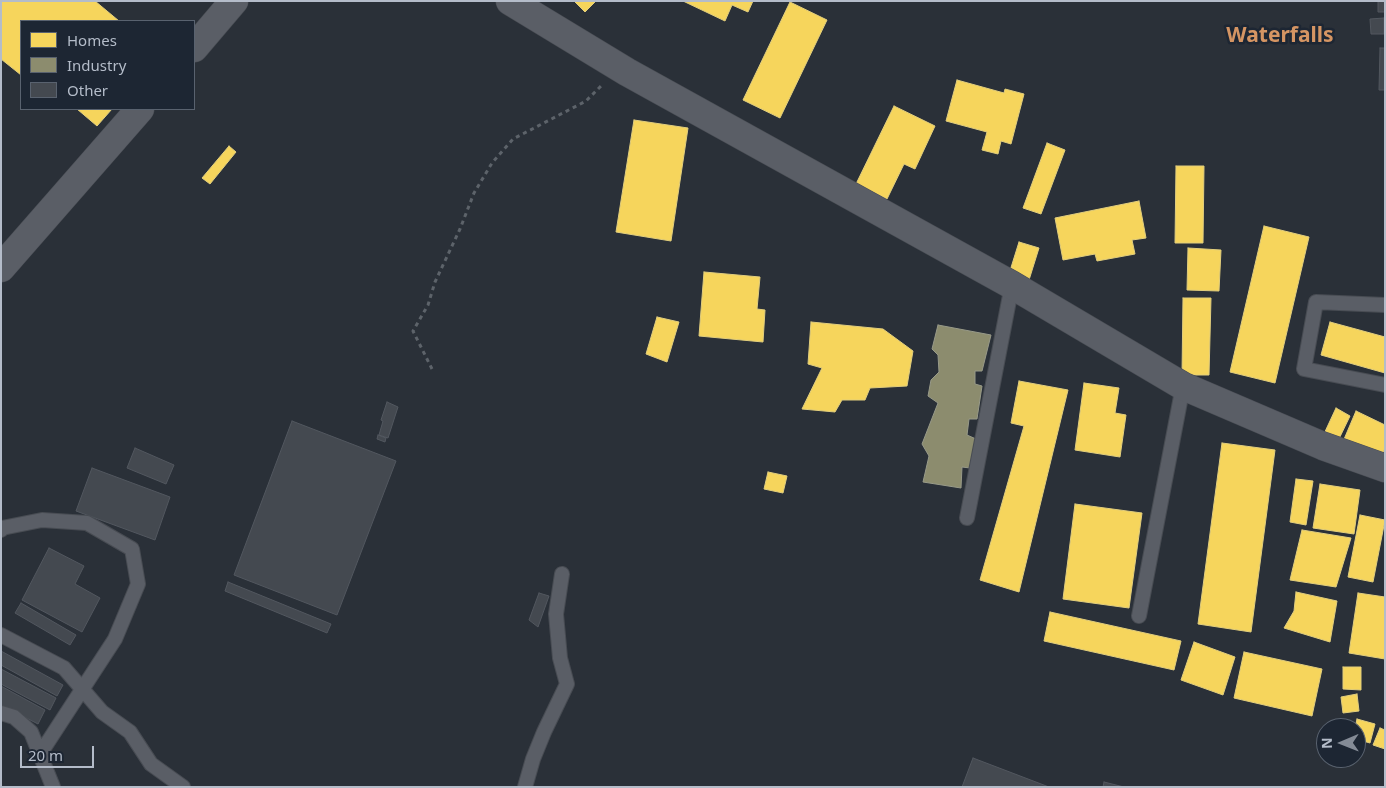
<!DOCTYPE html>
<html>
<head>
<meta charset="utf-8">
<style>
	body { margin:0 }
	#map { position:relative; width:1386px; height:788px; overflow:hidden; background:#2a3038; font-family:"Noto Sans",sans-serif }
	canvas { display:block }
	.frame { position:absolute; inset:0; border:2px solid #b4bcc9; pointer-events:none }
	.legend { position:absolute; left:20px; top:20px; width:175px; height:90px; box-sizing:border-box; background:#1d2633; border:1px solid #59626f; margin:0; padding:6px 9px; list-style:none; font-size:15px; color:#b4bcc9 }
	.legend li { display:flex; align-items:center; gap:10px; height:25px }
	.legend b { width:25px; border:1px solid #59626f }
	.north { position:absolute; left:1316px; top:718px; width:50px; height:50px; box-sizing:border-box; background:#1d2633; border:1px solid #59626f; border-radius:50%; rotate:269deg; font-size:14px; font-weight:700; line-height:20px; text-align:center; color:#b4bcc9 }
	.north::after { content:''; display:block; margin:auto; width:18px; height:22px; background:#848b96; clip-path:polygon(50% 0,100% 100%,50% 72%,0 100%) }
	.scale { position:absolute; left:20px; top:746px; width:74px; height:22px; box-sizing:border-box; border:2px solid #b4bcc9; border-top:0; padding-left:6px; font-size:15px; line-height:18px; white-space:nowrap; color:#b4bcc9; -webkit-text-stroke:4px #1d2633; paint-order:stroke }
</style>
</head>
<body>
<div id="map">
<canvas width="1386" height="788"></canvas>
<div class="frame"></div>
<ul class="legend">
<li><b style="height:14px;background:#f6d55c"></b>Homes</li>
<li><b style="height:14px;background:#8c8c6e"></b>Industry</li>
<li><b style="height:14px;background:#444950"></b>Other</li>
</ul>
<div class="north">N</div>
<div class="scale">20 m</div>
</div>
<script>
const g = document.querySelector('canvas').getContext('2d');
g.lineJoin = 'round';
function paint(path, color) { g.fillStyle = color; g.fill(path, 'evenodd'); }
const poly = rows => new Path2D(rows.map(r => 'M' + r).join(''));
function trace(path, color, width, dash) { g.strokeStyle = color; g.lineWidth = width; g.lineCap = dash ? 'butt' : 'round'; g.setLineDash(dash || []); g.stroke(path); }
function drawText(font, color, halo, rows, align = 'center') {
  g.font = font + ' "Noto Sans",sans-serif'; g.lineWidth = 5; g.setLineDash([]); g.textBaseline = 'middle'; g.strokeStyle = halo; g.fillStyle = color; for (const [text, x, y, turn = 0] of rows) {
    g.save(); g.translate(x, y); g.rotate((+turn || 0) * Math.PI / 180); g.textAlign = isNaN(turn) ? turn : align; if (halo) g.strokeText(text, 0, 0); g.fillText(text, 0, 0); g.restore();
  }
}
const homes = poly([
	[1,1,95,1,119,21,21,21,21,75,1,59,1,1],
	[574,1,596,1,585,12,574,1],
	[683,1,753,1,748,12,732,5,725,21,683,1],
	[790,2,827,20,780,118,743,100,790,2],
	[957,80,1004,93,1005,89,1024,94,1011,144,1001,141,998,154,982,150,987,132,946,121,957,80],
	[894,106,935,126,915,169,904,164,887,199,856,184,894,106],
	[77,109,112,109,97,126,77,109],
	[634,120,688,128,671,241,616,232,634,120],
	[1047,143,1065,150,1041,214,1023,208,1047,143],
	[229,146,236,152,210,184,202,178,229,146],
	[1176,166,1204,166,1203,243,1175,243,1176,166],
	[1139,201,1146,238,1132,240,1135,254,1097,261,1095,254,1063,260,1055,218,1139,201],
	[1264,226,1309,237,1275,383,1230,372,1264,226],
	[1019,242,1039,248,1029,280,1009,274,1019,242],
	[1188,248,1221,250,1219,291,1187,290,1188,248],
	[704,272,760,277,757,309,765,310,763,342,699,336,704,272],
	[1183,298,1211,298,1209,375,1182,375,1183,298],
	[657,317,679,322,667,362,646,354,657,317],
	[811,322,883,329,913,351,907,386,870,388,865,400,842,400,835,412,802,409,822,368,808,364,811,322],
	[1330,322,1385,337,1385,373,1321,355,1330,322],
	[1019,381,1068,390,1019,592,980,580,1024,426,1011,423,1019,381],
	[1084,383,1119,388,1115,413,1126,415,1120,457,1075,450,1084,383],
	[1336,408,1350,416,1337,443,1323,436,1336,408],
	[1356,411,1385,425,1385,448,1379,461,1342,444,1356,411],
	[1222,443,1275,450,1251,632,1198,624,1222,443],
	[768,472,787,476,783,493,764,489,768,472],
	[1296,479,1313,481,1306,525,1290,522,1296,479],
	[1320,484,1360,490,1354,534,1313,528,1320,484],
	[1075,504,1142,513,1129,608,1063,599,1075,504],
	[1360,515,1385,520,1373,582,1348,577,1360,515],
	[1302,530,1351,538,1336,587,1290,580,1302,530],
	[1296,592,1337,601,1330,642,1284,628,1294,611,1296,592],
	[1358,593,1385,597,1385,659,1349,653,1358,593],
	[1050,612,1181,641,1174,670,1044,641,1050,612],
	[1194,642,1235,657,1223,695,1181,680,1194,642],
	[1244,652,1322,669,1312,716,1234,698,1244,652],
	[1343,667,1361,667,1361,690,1343,689,1343,667],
	[1357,694,1359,711,1343,713,1341,697,1357,694],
	[1357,719,1375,724,1370,743,1356,739,1355,728,1357,719],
	[1380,728,1385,730,1385,749,1373,745,1380,728]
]);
const industry = poly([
	[938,325,991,335,982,371,975,371,975,384,982,386,977,419,969,419,967,435,976,439,970,468,962,467,961,488,923,482,929,456,922,444,938,403,928,396,931,380,939,372,938,355,932,349,938,325]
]);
const building = poly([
	[1378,1,1385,1,1385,12,1378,12,1378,1],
	[1384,18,1384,34,1371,34,1370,19,1384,18],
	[1380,48,1385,48,1385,90,1379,90,1380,48],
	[387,402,398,407,388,438,379,435,383,421,381,420,387,402],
	[292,421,396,461,337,615,234,575,292,421],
	[378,435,386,438,385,442,377,439,378,435],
	[135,448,174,465,166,484,127,468,135,448],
	[92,468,170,497,155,540,76,511,92,468],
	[49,548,84,566,75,584,100,598,82,632,22,600,49,548],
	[228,582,331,624,327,633,225,591,228,582],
	[539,593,549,596,538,627,529,620,539,593],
	[21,603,76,635,70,645,15,613,21,603],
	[1,651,63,685,57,696,1,665,1,651],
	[1,669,56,698,50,710,1,684,1,669],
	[1,686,45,710,38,724,1,705,1,686],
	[973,758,1049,787,962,787,973,758],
	[1104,782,1124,787,1103,787,1104,782]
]);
const path = poly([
	[432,369,413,331,428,305,435,282,460,229,474,193,492,163,513,139,586,101,601,86]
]);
const service = poly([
	[1385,305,1316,302,1304,369,1385,385],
	[967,518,1012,285],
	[1,530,2,528,42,520,87,523,132,549,138,584,115,639,40,754],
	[1139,616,1183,386],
	[1,635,64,668,102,712,130,732,151,764,183,787],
	[1,713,14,717,31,732,53,787],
	[525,787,533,759,544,732,567,684,560,658,556,614,562,574]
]);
const minor = poly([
	[510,1,627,72,1012,285,1183,386,1323,446,1385,468],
	[194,48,234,1],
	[1,268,140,109]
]);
const districtNames = [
	["Waterfalls",1280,36]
];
paint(homes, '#f6d55c');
trace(homes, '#e2ce7d', 1);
paint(industry, '#8c8c6e');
trace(industry, '#989a89', 1);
paint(building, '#444950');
trace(building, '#52575f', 1);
trace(service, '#484c53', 16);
trace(minor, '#484c53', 29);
trace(path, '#5d636a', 3, [4, 4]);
trace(service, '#5a5e66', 14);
trace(minor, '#5a5e66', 28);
drawText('bold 21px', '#d59563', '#1d2633', districtNames);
</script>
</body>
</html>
